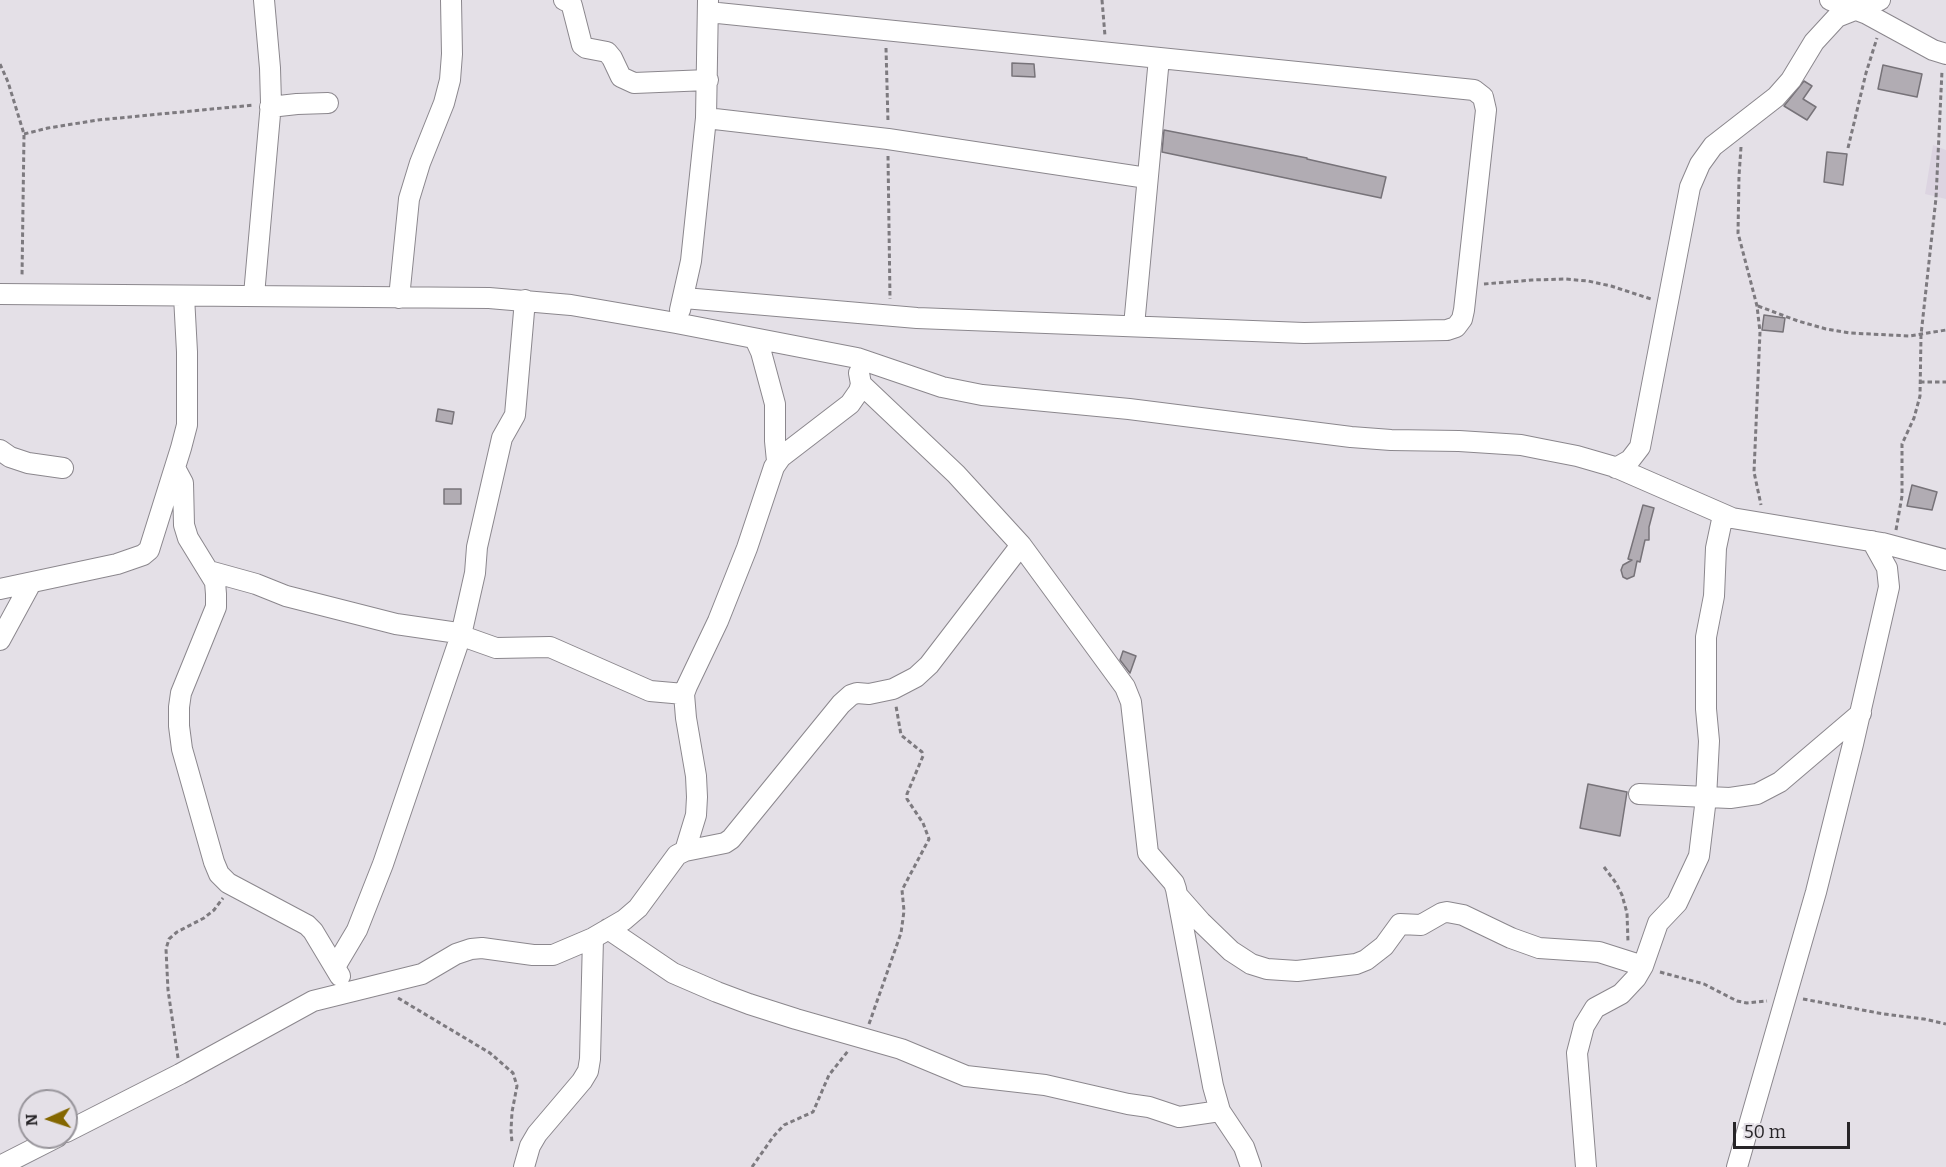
<!DOCTYPE html>
<html>
<head>
<meta charset="utf-8">
<style>
	body { margin:0 }
	#map { position:relative; width:1946px; height:1167px; overflow:hidden; background:#e4e0e7; font-family:Bitter,serif }
	canvas { display:block }
	.north { position:absolute; left:18px; top:1089px; width:60px; height:60px; box-sizing:border-box; background:#e4e0e7; border:2px solid #98959b; border-radius:50%; rotate:267deg; font-size:16px; font-weight:700; line-height:24px; text-align:center; color:#272528 }
	.north::after { content:''; display:block; margin:auto; width:21px; height:27px; background:#846700; clip-path:polygon(50% 0,100% 100%,50% 72%,0 100%) }
	.scale { position:absolute; left:1733px; top:1122px; width:117px; height:27px; box-sizing:border-box; border:3px solid #272528; border-top:0; padding-left:8px; font-size:18px; line-height:21px; white-space:nowrap; color:#272528; -webkit-text-stroke:4px #e4e0e7; paint-order:stroke }
</style>
</head>
<body>
<div id="map">
<canvas width="1946" height="1167"></canvas>
<div class="north">N</div>
<div class="scale">50 m</div>
</div>
<script>
const g = document.querySelector('canvas').getContext('2d');
g.lineJoin = 'round';
function paint(path, color) { g.fillStyle = color; g.fill(path, 'evenodd'); }
const poly = rows => new Path2D(rows.map(r => 'M' + r).join(''));
function trace(path, color, width, dash) { g.strokeStyle = color; g.lineWidth = width; g.lineCap = dash ? 'butt' : 'round'; g.setLineDash(dash || []); g.stroke(path); }
const built = poly([
	[1933,145,1946,150,1946,199,1925,194]
]);
const building = poly([
	[1012,63,1034,64,1035,77,1012,76,1012,63],
	[1883,65,1922,74,1917,97,1878,89,1883,65],
	[1804,81,1812,86,1803,99,1816,107,1807,120,1784,106,1804,81],
	[1164,130,1307,158,1307,159,1386,177,1381,198,1162,152,1164,130],
	[1827,152,1847,154,1843,185,1824,182,1827,152],
	[1764,315,1785,318,1783,332,1762,330,1764,315],
	[438,409,454,412,452,424,436,421,438,409],
	[1912,485,1937,492,1932,510,1907,506,1912,485],
	[444,489,461,489,461,504,444,504,444,489],
	[1643,505,1654,508,1649,527,1649,540,1645,540,1640,562,1637,561,1634,576,1627,579,1623,577,1621,570,1623,565,1632,560,1628,559,1643,505],
	[1123,651,1136,656,1130,673,1120,660,1123,651],
	[1588,784,1627,792,1620,836,1580,828,1588,784]
]);
const path = poly([
	[1102,0,1105,36],
	[886,48,888,122],
	[0,64,8,82,24,134,22,277],
	[24,134,48,128,98,120,254,105],
	[1741,147,1739,176,1738,233,1757,306,1760,332,1754,472,1761,505],
	[1848,148,1866,73,1877,38],
	[888,156,890,299],
	[1484,284,1532,280,1565,279,1588,281,1611,286,1651,299],
	[1758,306,1798,321,1826,329,1850,333,1910,336,1946,330],
	[1920,382,1946,382],
	[1896,530,1902,496,1902,444,1914,418,1920,396,1921,335,1936,198,1942,71],
	[1604,867,1616,883,1622,895,1627,913,1628,942],
	[1660,972,1704,984,1737,1001,1747,1003,1767,1001],
	[398,998,490,1053,513,1073,517,1086,512,1112,511,1130,512,1143],
	[1803,999,1884,1014,1924,1019,1946,1024],
	[869,1024,901,933,904,911,902,890,929,839,923,823,907,799,907,794,923,756,922,752,901,735,896,706],
	[178,1058,168,990,166,949,169,939,177,932,204,918,214,910,223,898],
	[752,1167,773,1137,784,1125,813,1112,829,1075,848,1051]
]);
const minor = poly([
	[564,0,571,3,572,6,582,45,586,48,607,52,612,58,621,77,634,83,708,80],
	[1830,0,1867,14,1933,50,1946,54],
	[270,107,297,104,328,103],
	[706,118,888,139,1147,178],
	[0,294,489,298,571,305,676,323,857,358,942,387,982,395,1129,409,1351,437,1391,440,1459,441,1521,445,1541,449,1577,456,1615,467,1732,518,1882,543,1946,560],
	[254,295,271,103,270,68,264,0],
	[399,298,409,199,420,163,444,103,450,80,452,54,451,0],
	[684,298,917,318,1304,333,1447,330,1456,327,1462,319,1464,310,1486,110,1483,97,1474,90,708,12],
	[680,310,691,261,706,118,708,0],
	[1134,326,1159,58],
	[755,339,761,352,775,404,775,441,777,461],
	[861,384,956,474,1021,545,1125,687,1131,702,1148,853,1174,883,1176,889,1213,1086,1220,1111,1244,1147,1251,1167],
	[0,450,10,457,28,463,63,468],
	[175,468,183,483,184,525,188,538,215,582,216,594,216,607,181,693,179,707,179,726,182,749,214,862,219,874,228,883,307,925,313,931,340,976],
	[1616,468,1630,460,1640,447,1690,187,1700,164,1713,146,1776,97,1791,80,1814,42,1837,17,1880,0],
	[209,571,256,584,286,596,396,624,451,632,496,648,550,647,650,691,684,694],
	[0,589,117,564,143,555,149,550,181,448,187,425,187,352,184,296],
	[0,640,31,583],
	[1639,794,1730,798,1757,794,1780,782,1861,713],
	[685,851,696,815,697,797,696,776,686,718,684,694,687,686,718,621,747,548,774,467,781,457,850,404,859,391,861,384,859,373],
	[1178,896,1201,922,1231,951,1251,964,1267,969,1297,971,1356,964,1366,960,1384,946,1400,924,1421,925,1442,913,1447,912,1463,915,1511,938,1539,948,1599,952,1643,966],
	[608,929,673,973,717,992,749,1004,796,1019,901,1049,966,1076,1045,1085,1128,1104,1149,1107,1179,1117,1220,1111],
	[335,967,357,930,383,864,461,635,475,573,477,547,502,438,515,415,525,300],
	[66,1132,180,1074,313,1001,422,974,456,954,471,949,482,948,533,955,553,955,593,938,624,920,638,908,677,855,685,851,725,843,731,839,841,704,851,695,857,693,869,694,893,689,916,677,929,665,1021,545],
	[0,1166,57,1137],
	[524,1167,530,1146,537,1134,582,1081,588,1071,590,1059,593,938],
	[1586,1167,1577,1053,1584,1026,1595,1008,1621,994,1636,978,1643,966,1658,923,1677,903,1699,856,1706,798,1709,741,1706,709,1706,637,1714,596,1716,548,1723,515],
	[1737,1167,1816,892,1853,744,1889,587,1887,568,1872,541]
]);
paint(built, '#dcd4e1');
paint(building, '#b1acb3');
trace(building, '#777379', 1.5);
trace(minor, '#8b878d', 22);
trace(path, '#7d7a7f', 3, [4.5, 3]);
trace(minor, '#fff', 20);
</script>
</body>
</html>
